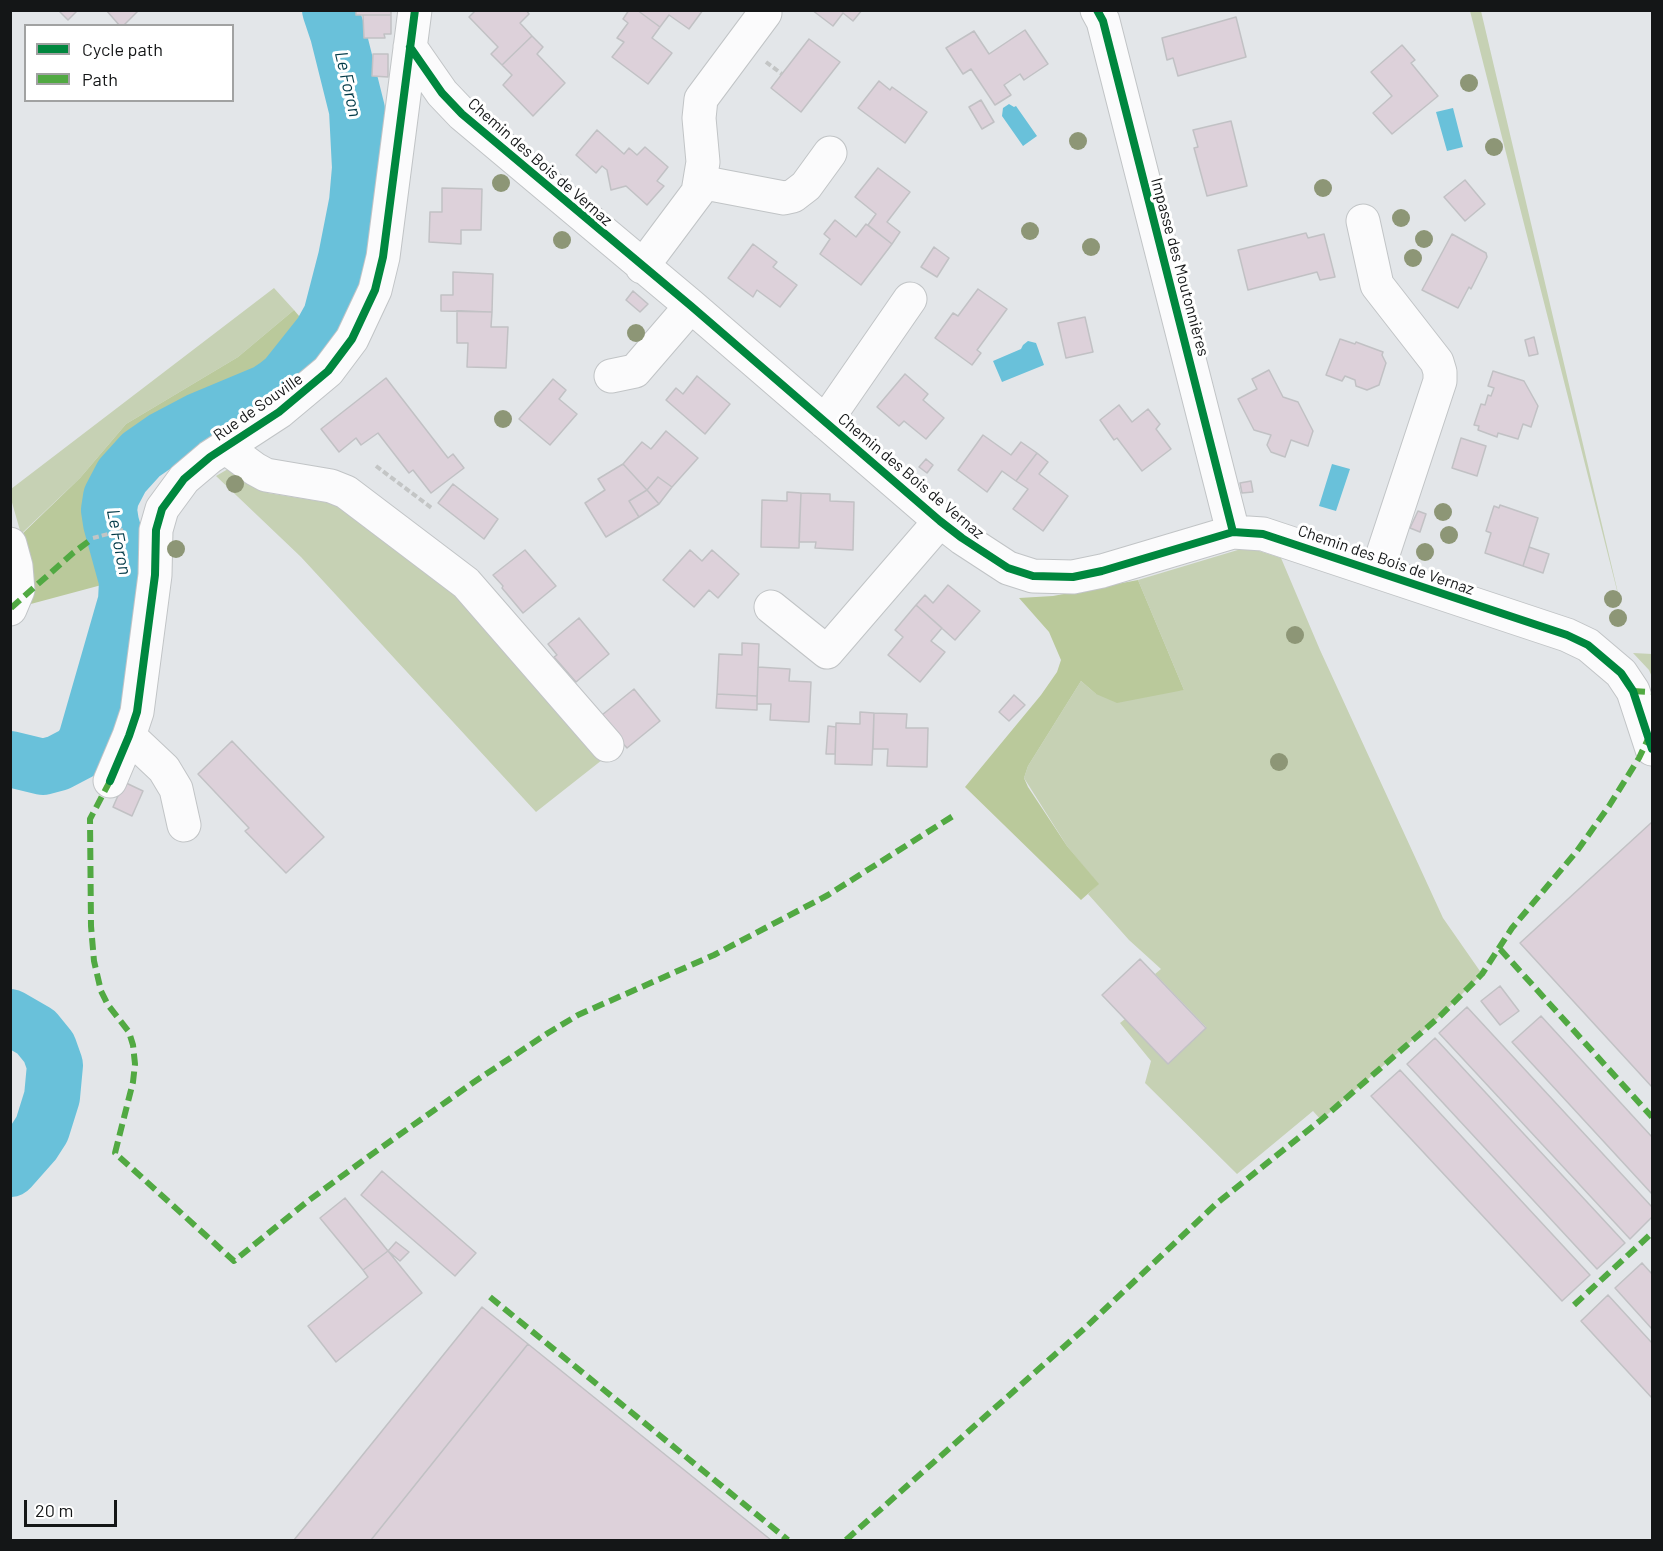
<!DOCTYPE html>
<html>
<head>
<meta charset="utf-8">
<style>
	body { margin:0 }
	#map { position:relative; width:1663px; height:1551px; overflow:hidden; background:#e3e6e9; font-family:Barlow,sans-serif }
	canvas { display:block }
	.frame { position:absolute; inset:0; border:12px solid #141617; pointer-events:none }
	.legend { position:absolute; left:24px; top:24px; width:210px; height:78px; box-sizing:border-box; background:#fff; border:2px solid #a1a2a2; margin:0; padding:8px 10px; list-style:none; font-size:18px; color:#141617 }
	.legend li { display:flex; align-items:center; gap:12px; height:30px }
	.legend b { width:30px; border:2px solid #a1a2a2 }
	.scale { position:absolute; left:24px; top:1500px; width:93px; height:27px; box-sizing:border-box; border:3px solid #141617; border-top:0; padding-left:8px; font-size:18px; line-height:21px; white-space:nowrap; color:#141617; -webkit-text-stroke:4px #fff; paint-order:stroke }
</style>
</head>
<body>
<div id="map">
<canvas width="1663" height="1551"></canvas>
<div class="frame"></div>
<ul class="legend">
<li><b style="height:8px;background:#00873e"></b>Cycle path</li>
<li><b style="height:8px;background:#51a942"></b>Path</li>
</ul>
<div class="scale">20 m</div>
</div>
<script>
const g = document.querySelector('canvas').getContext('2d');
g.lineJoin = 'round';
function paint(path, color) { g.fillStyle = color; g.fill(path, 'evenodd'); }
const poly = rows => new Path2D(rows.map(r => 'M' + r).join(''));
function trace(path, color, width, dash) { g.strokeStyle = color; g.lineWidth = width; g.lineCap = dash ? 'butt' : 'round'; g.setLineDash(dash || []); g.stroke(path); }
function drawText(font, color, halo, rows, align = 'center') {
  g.font = font + ' Barlow,sans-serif'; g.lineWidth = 6; g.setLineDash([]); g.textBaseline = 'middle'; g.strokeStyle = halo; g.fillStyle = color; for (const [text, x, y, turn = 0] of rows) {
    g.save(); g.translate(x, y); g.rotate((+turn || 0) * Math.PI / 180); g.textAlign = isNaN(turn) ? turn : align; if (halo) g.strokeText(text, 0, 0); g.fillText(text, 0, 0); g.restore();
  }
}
const green = poly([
	[1470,11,1481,11,1622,610],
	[274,288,294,310,238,357,126,424,80,478,21,534,11,499,11,489],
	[228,469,251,485,268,493,336,504,456,594,602,760,536,812,301,557,216,476],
	[1241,549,1256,550,1281,558,1320,650,1443,918,1482,974,1438,1018,1321,1120,1313,1111,1237,1174,1145,1083,1151,1061,1120,1023,1125,1019,1168,1064,1206,1027,1155,974,1161,969,1129,940,1088,894,1098,884,1067,846,1024,778,1028,766,1081,681,1096,694,1184,690,1138,580],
	[1633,653,1652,654,1652,677,1649,670]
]);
const forest = poly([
	[294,310,310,329,266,381,149,428,122,452,101,480,95,504,101,566,109,583,27,605,21,535,80,478,126,424,238,357],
	[1138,580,1184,690,1117,703,1096,694,1081,681,1028,766,1024,778,1028,787,1067,846,1099,884,1081,900,965,787,1041,695,1057,672,1061,660,1049,632,1019,598,1053,596]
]);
const water = poly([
	[1009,104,1014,107,1016,106,1037,136,1023,146,1002,116,1003,108],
	[1453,108,1463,147,1447,151,1436,112],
	[1028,341,1036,343,1044,365,1002,382,993,361,1021,349,1023,345],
	[1332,464,1350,469,1336,511,1319,506]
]);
const river = poly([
	[10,759,43,767,58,763,79,752,86,740,126,601,127,581,111,523,109,510,111,497,122,476,141,455,164,439,200,420,267,392,276,386,286,378,321,334,331,316,346,258,357,202,360,168,357,110,338,34,330,10],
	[10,1017,36,1032,49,1048,55,1065,52,1097,42,1129,33,1143,10,1169]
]);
const building = poly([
	[58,10,78,10,68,20,58,10],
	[106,10,139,10,123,26,120,26,106,10],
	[356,10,391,10,391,15,356,15,356,10],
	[476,10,526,10,529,14,520,23,532,36,502,65,491,54,498,47,469,17,476,10],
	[629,10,637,10,660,27,652,38,672,53,648,84,612,57,624,42,617,38,628,23,623,19,629,10],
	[637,10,703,10,689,29,669,15,660,27,637,10],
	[812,10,862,10,853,21,843,13,833,26,812,10],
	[363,15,391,15,391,34,384,34,385,38,364,38,363,15],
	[1236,17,1246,57,1178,76,1173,58,1167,60,1162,38,1236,17],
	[1025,30,1048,64,1024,80,1020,74,1004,85,1011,95,995,105,971,69,963,74,946,48,974,31,989,54,1025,30],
	[532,36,543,47,537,54,565,83,533,116,503,85,512,75,502,65,532,36],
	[809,39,840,62,801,112,771,88,809,39],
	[1402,45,1415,60,1411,63,1438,96,1392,134,1373,113,1392,96,1371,72,1402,45],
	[373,54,388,54,388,77,372,76,373,54],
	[879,81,890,90,892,87,927,112,905,143,858,108,879,81],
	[981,100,994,122,982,129,969,107,981,100],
	[1231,121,1247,186,1207,196,1194,148,1198,147,1193,130,1231,121],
	[597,130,624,154,629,148,637,155,645,147,668,167,657,181,664,186,647,205,626,186,611,190,607,170,602,166,596,173,576,155,597,130],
	[878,168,910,192,887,222,900,232,892,244,868,225,876,214,855,197,878,168],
	[1465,180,1485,204,1465,221,1444,197,1465,180],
	[442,188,482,189,481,230,461,230,461,244,429,242,430,212,442,212,442,188],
	[835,220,856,237,866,224,892,244,861,285,820,254,830,239,824,234,835,220],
	[1306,233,1308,238,1324,234,1335,277,1320,280,1317,272,1248,290,1238,250,1306,233],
	[1452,234,1486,253,1487,257,1471,289,1469,287,1458,308,1422,290,1452,234],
	[753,244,777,262,773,267,797,285,780,307,757,290,753,297,728,278,753,244],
	[934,247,949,258,937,277,921,267,934,247],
	[453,272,493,274,492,312,441,311,441,295,453,295,453,272],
	[978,289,1007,309,977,350,981,353,972,365,935,338,953,313,958,316,978,289],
	[633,291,648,304,640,312,626,300,633,291],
	[457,311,492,312,491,327,508,327,506,368,467,367,468,343,457,343,457,311],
	[1085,317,1093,352,1066,358,1058,323,1085,317],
	[1534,337,1538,354,1529,356,1525,340,1534,337],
	[1340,339,1355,344,1356,342,1383,352,1382,355,1386,363,1379,385,1367,390,1356,386,1355,380,1345,376,1342,381,1326,375,1340,339],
	[1269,370,1283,397,1298,402,1313,431,1308,446,1291,440,1285,457,1271,452,1267,445,1271,435,1254,430,1238,399,1257,389,1252,379,1269,370],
	[1493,371,1524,381,1538,406,1531,427,1523,424,1518,439,1498,433,1497,437,1478,430,1479,426,1474,425,1481,404,1485,405,1488,395,1491,396,1494,388,1488,386,1493,371],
	[905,374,928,394,923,400,944,418,926,439,904,421,899,426,877,407,905,374],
	[697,376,730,404,705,434,666,400,676,388,683,394,697,376],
	[386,378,448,458,453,454,464,468,431,493,413,470,409,473,378,433,361,445,356,438,339,452,321,429,386,378],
	[553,379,566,390,559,399,577,414,550,445,519,419,553,379],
	[1119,405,1132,422,1148,409,1160,424,1156,429,1171,449,1142,471,1117,438,1114,440,1100,420,1119,405],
	[666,431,698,458,672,487,658,477,647,490,623,464,642,442,651,449,666,431],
	[983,435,1011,455,1021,442,1037,453,1016,481,1002,471,987,492,958,470,983,435],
	[1461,438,1486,446,1477,476,1452,468,1461,438],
	[1037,453,1048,462,1039,474,1068,496,1043,531,1013,509,1028,489,1016,481,1037,453],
	[926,459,933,465,927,473,919,467,926,459],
	[623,464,647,490,629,501,639,517,606,537,585,503,605,490,598,479,623,464],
	[658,477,672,487,659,504,647,490,658,477],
	[1251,481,1253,492,1242,493,1240,483,1251,481],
	[453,484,498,519,484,539,438,503,453,484],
	[647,490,659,504,639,517,629,501,647,490],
	[787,492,801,493,799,548,761,547,762,500,787,501,787,492],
	[801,493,830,494,830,501,854,502,853,550,815,548,816,542,799,542,801,493],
	[1500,505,1538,518,1523,566,1485,553,1491,533,1486,531,1494,506,1499,508,1500,505],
	[1418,511,1426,514,1420,532,1410,528,1418,511],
	[1529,547,1549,554,1543,573,1523,566,1529,547],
	[525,550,556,586,523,613,502,588,503,586,493,575,525,550],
	[690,550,702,561,712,550,739,574,718,598,709,590,694,607,663,580,690,550],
	[948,585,980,611,955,640,916,605,925,595,933,603,948,585],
	[916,605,942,628,931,641,945,652,920,682,888,655,903,637,895,630,916,605],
	[579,618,609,654,576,682,554,657,557,655,548,644,579,618],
	[742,643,759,644,757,696,717,694,719,654,742,655,742,643],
	[758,667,790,669,789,681,811,682,809,722,770,720,771,704,757,704,758,667],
	[634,689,660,721,627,748,609,728,602,715,634,689],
	[717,694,757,696,757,710,716,708,717,694],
	[1014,695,1025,705,1009,721,999,712,1014,695],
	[860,712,874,713,872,765,835,764,836,723,860,724,860,712],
	[874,713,907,714,906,728,928,728,927,767,887,766,888,749,873,749,874,713],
	[828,726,836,727,835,754,826,754,828,726],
	[232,741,324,837,286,873,245,831,249,828,198,774,232,741],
	[124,782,143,791,132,816,113,807,124,782],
	[1652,822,1652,1087,1520,943,1652,822],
	[1140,959,1206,1028,1168,1064,1102,995,1140,959],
	[1500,986,1519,1011,1500,1025,1481,1001,1500,986],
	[1467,1007,1652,1207,1652,1217,1630,1239,1439,1033,1467,1007],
	[1541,1016,1652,1137,1652,1194,1512,1042,1541,1016],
	[1435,1038,1625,1243,1597,1269,1407,1064,1435,1038],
	[1400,1070,1590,1275,1562,1301,1371,1096,1400,1070],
	[382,1171,476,1253,455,1276,361,1195,382,1171],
	[345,1198,388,1251,363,1270,320,1218,345,1198],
	[396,1242,409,1252,400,1261,388,1251,396,1242],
	[388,1251,422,1293,336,1362,308,1326,368,1277,363,1270,388,1251],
	[1642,1263,1652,1274,1652,1329,1615,1288,1642,1263],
	[1608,1295,1652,1343,1652,1398,1581,1321,1608,1295],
	[482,1307,528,1344,371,1540,294,1540,482,1307],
	[528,1344,771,1540,371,1540,528,1344]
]);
const path = poly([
	[766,62,782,74],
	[376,466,433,509],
	[93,538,123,530]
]);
const minor = poly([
	[1097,10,1103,21,1233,532],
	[410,47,442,93,462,114,691,306,940,521,962,538,1008,568,1033,576,1073,577,1102,571,1233,532,1263,534,1567,635,1588,645,1621,673,1633,691,1652,749],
	[700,182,784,198,793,196,806,186,830,153],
	[1363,221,1377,285,1437,362,1440,372,1440,381,1377,572],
	[642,267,698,192,703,162,699,118,701,99,765,13],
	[611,376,635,371,691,306],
	[825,422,910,299],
	[225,447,255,469,266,475,331,486,346,492,466,583,607,745],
	[10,544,16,566,18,590,10,609],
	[771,607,827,652,940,521],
	[129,736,164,769,176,789,184,825],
	[110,781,129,736,137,712,155,575,156,530,162,509,184,479,210,457,279,412,328,371,352,339,375,290,383,257,415,10]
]);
const quiet = poly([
	[11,608,73,553,93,538],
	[1633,691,1652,692],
	[110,781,90,819,91,926,94,961,101,991,108,1005,129,1032,133,1045,135,1064,133,1082,115,1153,234,1261,308,1201,368,1157,474,1082,548,1033,578,1015,714,955,828,895,953,816],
	[1500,949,1652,1117],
	[490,1297,788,1540],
	[1574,1305,1652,1233],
	[846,1540,1085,1328,1217,1203,1321,1120,1438,1018,1482,974,1512,928,1577,851,1609,806,1639,758,1648,739]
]);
const cycleway = poly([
	[1097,10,1103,21,1233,532],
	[410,47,442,93,462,114,691,306,940,521,962,538,1008,568,1033,576,1073,577,1102,571,1233,532,1263,534,1567,635,1588,645,1621,673,1633,691,1652,749],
	[110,781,129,736,137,712,155,575,156,530,162,509,184,479,210,457,279,412,328,371,352,339,375,290,383,257,415,10]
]);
const trees = [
	[1469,83],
	[1078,141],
	[1494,147],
	[501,183],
	[1323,188],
	[1401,218],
	[1030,231],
	[1424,239],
	[562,240],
	[1091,247],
	[1413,258],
	[636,333],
	[503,419],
	[235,484],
	[1443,512],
	[1449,535],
	[176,549],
	[1425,552],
	[1613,599],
	[1618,618],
	[1295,635],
	[1279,762]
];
const streetNames = [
	["Chemin des Bois de Vernaz",540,162,41],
	["Impasse des Moutonnières",1180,267,75],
	["Rue de Souville",258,407,-35],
	["Chemin des Bois de Vernaz",911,476,40],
	["Chemin des Bois de Vernaz",1386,560,19]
];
const waterNames = [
	["Le Foron",348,84,77],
	["Le Foron",119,542,79]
];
paint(green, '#c6d1b4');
paint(forest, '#bac99b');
paint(water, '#69c1da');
trace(river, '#69c1da', 56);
paint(building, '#ddd1da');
trace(building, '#c1c1c4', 1.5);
trace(minor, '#c1c4c6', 35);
trace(path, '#c3c5c5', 4, [6, 3]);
trace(minor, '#fbfbfc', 33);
trace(quiet, '#51a942', 6, [12, 6]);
trace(cycleway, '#00873e', 8);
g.fillStyle = '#8d9676';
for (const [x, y] of trees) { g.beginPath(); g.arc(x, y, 9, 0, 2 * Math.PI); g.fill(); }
drawText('16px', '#141617', '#fff', streetNames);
drawText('italic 18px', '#003947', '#fff', waterNames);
</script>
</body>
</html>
